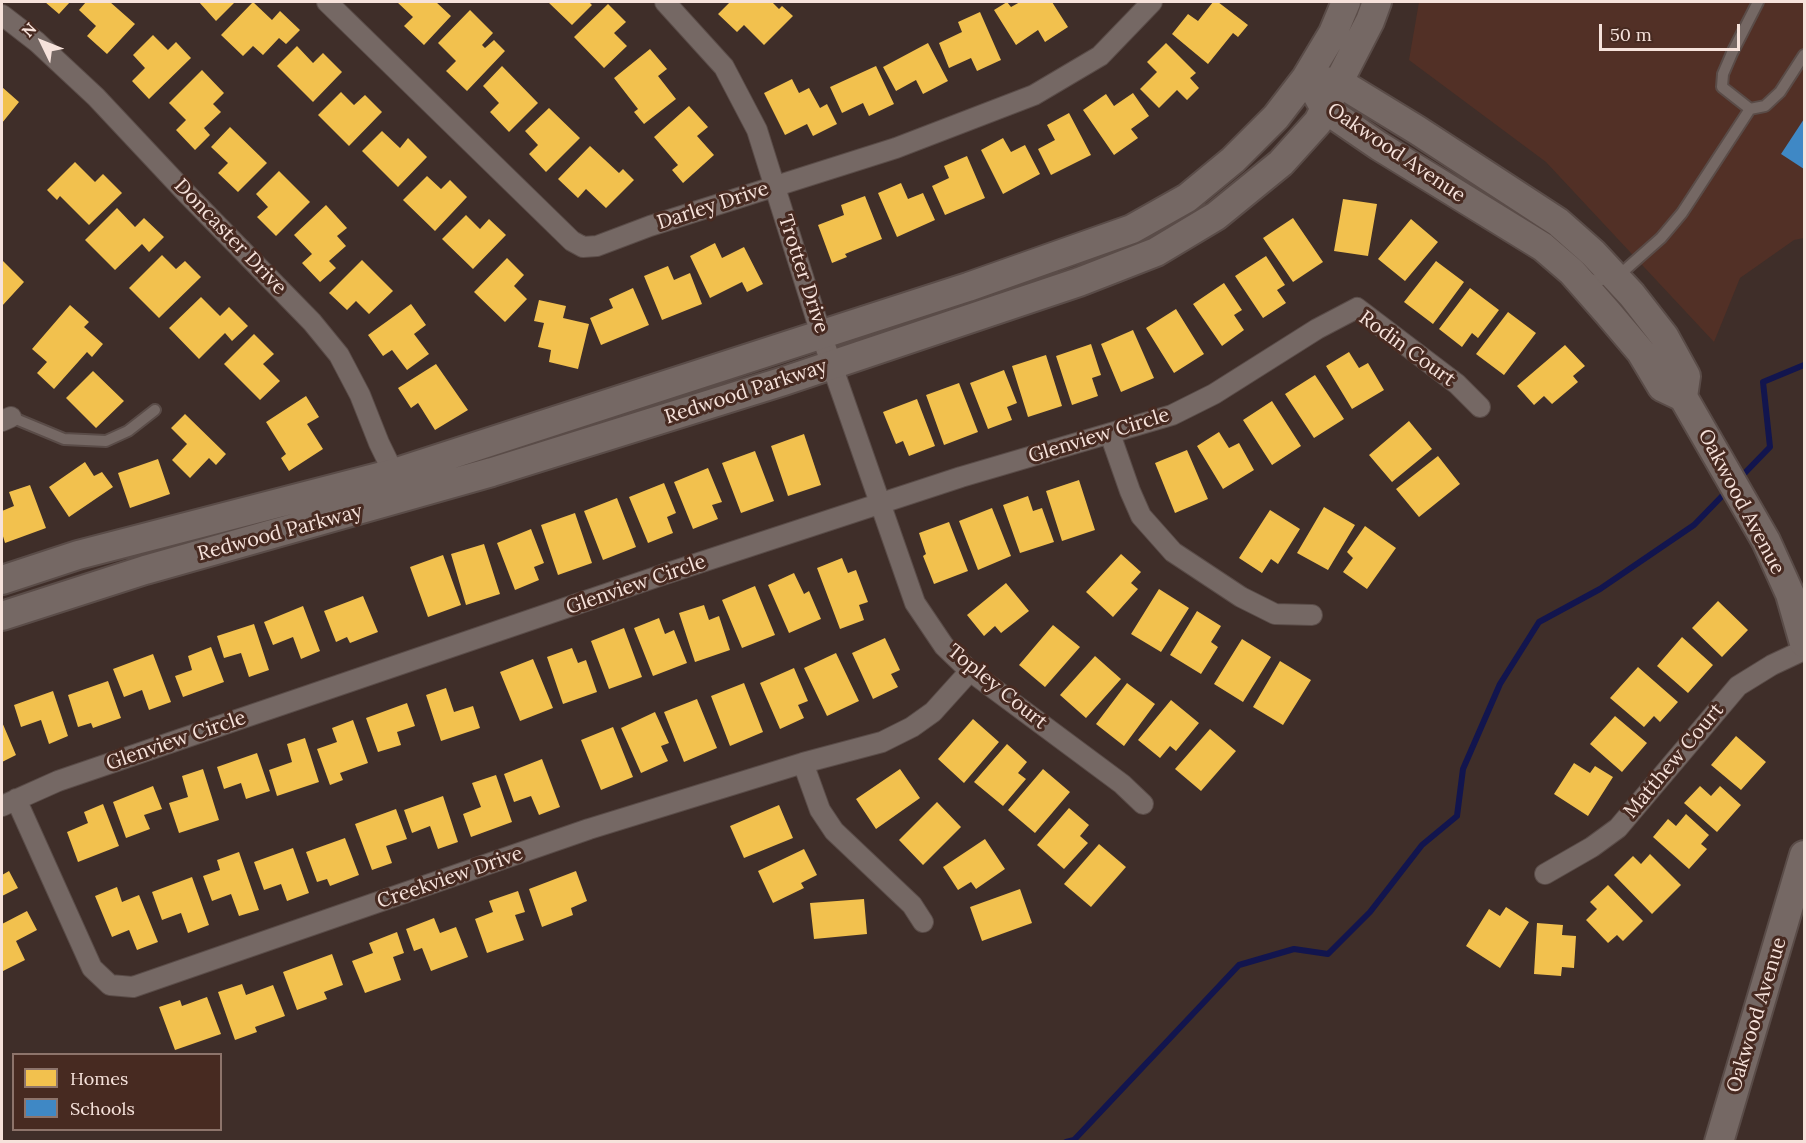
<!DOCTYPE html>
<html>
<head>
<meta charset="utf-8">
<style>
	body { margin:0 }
	#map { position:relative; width:1806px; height:1143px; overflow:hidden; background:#3f2e29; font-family:Lora,serif }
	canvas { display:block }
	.frame { position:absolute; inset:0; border:3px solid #f6e2db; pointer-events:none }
	.legend { position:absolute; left:12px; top:1053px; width:210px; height:78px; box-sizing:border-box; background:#472a21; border:2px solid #8d746b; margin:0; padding:8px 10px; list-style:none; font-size:18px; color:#f6e2db }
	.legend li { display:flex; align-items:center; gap:12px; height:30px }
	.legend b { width:30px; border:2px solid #8d746b }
	.north { position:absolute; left:12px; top:12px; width:60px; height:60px; -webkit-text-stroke:4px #472a21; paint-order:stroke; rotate:313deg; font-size:16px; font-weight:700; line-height:24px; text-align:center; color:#f6e2db }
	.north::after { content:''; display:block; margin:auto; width:21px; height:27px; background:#f6e2db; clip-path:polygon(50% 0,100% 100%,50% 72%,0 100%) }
	.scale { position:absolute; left:1599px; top:24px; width:141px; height:27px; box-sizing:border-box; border:3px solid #f6e2db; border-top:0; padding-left:8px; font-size:18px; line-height:21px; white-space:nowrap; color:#f6e2db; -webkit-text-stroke:4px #472a21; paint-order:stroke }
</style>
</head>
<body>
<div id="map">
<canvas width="1806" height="1143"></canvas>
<div class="frame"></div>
<ul class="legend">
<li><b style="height:16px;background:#f2c14e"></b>Homes</li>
<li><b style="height:16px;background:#3f88c5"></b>Schools</li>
</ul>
<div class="north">N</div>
<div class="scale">50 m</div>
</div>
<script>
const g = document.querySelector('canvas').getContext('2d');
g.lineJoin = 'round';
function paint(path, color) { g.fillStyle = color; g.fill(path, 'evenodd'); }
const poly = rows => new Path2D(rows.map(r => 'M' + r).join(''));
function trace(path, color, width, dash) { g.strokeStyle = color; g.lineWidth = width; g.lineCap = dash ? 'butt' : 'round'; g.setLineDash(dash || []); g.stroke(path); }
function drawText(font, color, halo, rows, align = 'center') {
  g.font = font + ' Lora,serif'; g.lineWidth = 6; g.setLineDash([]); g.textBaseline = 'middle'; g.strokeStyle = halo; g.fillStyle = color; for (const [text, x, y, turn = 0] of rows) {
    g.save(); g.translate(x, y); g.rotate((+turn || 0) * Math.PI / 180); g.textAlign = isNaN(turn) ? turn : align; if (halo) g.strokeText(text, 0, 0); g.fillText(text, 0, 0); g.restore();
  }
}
const built = poly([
	[1419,2,1804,2,1804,238,1794,240,1740,278,1714,342,1546,162,1409,60]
]);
const homes = poly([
	[45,2,70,2,59,14],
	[86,2,110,2,135,24,107,54,87,36,96,26,79,10],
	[199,2,235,2,216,21],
	[253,2,272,20,280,11,300,30,286,44,279,38,263,55,253,46,243,56,221,35],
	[397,2,436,2,451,16,424,45,404,26,413,17],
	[548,2,589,2,592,5,572,25],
	[730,2,772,2,779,9,782,6,793,16,764,45,744,25,737,32,718,14],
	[1007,2,1011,7,1020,2,1052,2,1068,27,1045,42,1038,30,1016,45,994,10],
	[1213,2,1218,2,1248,25,1238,37,1233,33,1208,64,1172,34,1188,14,1198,21],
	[608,4,626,22,614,33,627,46,604,68,574,37],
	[470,10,493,33,482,45,485,48,494,40,505,51,467,91,446,71,456,61,438,43],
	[980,12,1001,60,977,71,971,58,949,68,939,43,962,32,958,22],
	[153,35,168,50,176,42,191,58,149,99,132,81,145,68,133,55],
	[928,43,948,81,923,94,916,80,896,91,883,67],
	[1166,43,1196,73,1190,78,1199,88,1187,100,1177,90,1159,108,1140,89,1157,72,1147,62],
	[297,46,313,63,323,53,342,72,313,102,277,66],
	[650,49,667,69,658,76,676,99,644,124,634,112,638,109,614,78],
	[502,66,538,103,509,132,490,112,499,103,483,86],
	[876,66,894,104,869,116,863,103,842,113,830,87],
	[202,70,224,93,213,104,221,112,204,128,210,135,195,150,176,130,186,120,169,103],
	[792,79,799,93,809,88,820,108,827,104,837,124,813,136,807,124,785,135,764,93],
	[2,87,19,102,2,123],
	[341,92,354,105,365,95,382,112,349,146,318,115],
	[1133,93,1149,116,1131,129,1138,138,1114,155,1083,110,1106,94,1114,106],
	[689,106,708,127,697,136,714,155,683,183,672,170,678,165,654,137],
	[549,108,580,138,546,172,529,154,538,145,525,131],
	[1069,113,1091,155,1051,175,1038,149,1055,140,1047,125],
	[230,127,267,163,238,192,218,173,228,163,211,147],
	[382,131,400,148,408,138,427,157,398,187,362,151],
	[1003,138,1011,152,1025,145,1040,174,1003,194,981,150],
	[590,146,619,173,623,169,634,180,606,208,586,189,578,198,558,179],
	[967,156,985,198,945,215,932,186,949,178,944,166],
	[75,162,95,182,103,174,122,193,89,225,60,196,57,200,47,190],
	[279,171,310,202,276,236,257,217,268,207,256,194],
	[427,176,441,189,450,180,467,197,435,231,403,200],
	[901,183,908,199,923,193,935,220,897,237,878,193],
	[865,196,882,239,845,254,847,257,832,263,818,225,844,215,841,205],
	[1343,199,1377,204,1368,256,1334,251],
	[326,205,347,228,337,236,346,246,329,261,336,268,320,282,302,263,312,254,294,235],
	[117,208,135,227,144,218,164,237,149,252,142,244,115,270,85,240],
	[466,215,480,229,489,219,506,235,473,269,442,239],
	[1293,218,1323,262,1293,282,1263,238],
	[1411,219,1438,242,1405,281,1378,259],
	[715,243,722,258,744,247,763,284,747,292,742,282,710,298,690,256],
	[162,255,176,269,185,261,201,277,159,318,129,288],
	[1266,256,1285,285,1277,290,1286,303,1263,318,1235,276],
	[507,258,524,275,514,286,527,299,505,322,474,292],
	[2,260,24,282,2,306],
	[362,260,393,291,369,314,356,301,347,310,329,293],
	[1436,261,1464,282,1433,324,1404,302],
	[668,266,674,280,690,273,702,304,662,320,644,276],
	[1224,283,1242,310,1234,315,1244,330,1222,346,1193,304],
	[633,288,649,325,601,345,590,318,613,308,609,299],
	[1470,288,1499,310,1478,338,1472,333,1462,347,1439,329],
	[201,297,220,316,229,307,248,326,232,341,225,333,199,359,169,328],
	[539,300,566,306,563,318,589,324,578,369,549,362,551,350,538,347,544,323,534,321],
	[411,304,426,325,414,334,429,354,407,370,392,350,383,356,368,335],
	[70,305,89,322,84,327,103,344,92,357,87,352,54,389,37,373,47,362,32,349],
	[1176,309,1204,354,1174,373,1146,328],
	[1508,312,1536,333,1504,375,1476,354],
	[1133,330,1154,378,1121,392,1101,344],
	[254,334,274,354,263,364,280,381,260,400,224,364],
	[1091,344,1101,375,1092,378,1098,396,1072,405,1056,356],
	[1565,345,1585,366,1573,376,1578,382,1552,404,1544,396,1534,405,1517,386],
	[1349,352,1359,368,1368,363,1384,390,1352,409,1326,366],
	[1046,355,1062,406,1028,417,1012,366],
	[436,364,468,410,435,430,418,403,411,408,398,388],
	[1004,370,1017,403,1007,407,1012,420,988,429,970,383],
	[93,371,124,401,96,428,66,398],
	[1315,375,1344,419,1314,438,1285,394],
	[959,383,978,432,944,445,926,395],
	[306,396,319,417,307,424,323,449,289,471,281,458,286,454,266,422],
	[917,399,935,446,909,456,903,441,896,444,883,412],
	[1272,401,1301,446,1272,465,1243,420],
	[185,414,226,454,216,465,209,458,190,478,172,460,187,444,171,428],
	[1409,421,1432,449,1392,482,1369,455],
	[1219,432,1229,448,1239,443,1254,470,1223,489,1197,446],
	[804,434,821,485,788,496,771,446],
	[1187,450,1208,499,1175,513,1155,463],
	[755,451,774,501,741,513,722,463],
	[1438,456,1460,484,1419,517,1396,489],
	[158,459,170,494,130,508,118,473],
	[85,462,94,476,102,472,113,487,69,517,49,487],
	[708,468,722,502,712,505,718,519,693,529,674,482],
	[1079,480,1095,530,1062,541,1046,491],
	[664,483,676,513,667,517,673,533,648,543,629,497],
	[30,485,46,528,5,543,2,533,2,511,14,506,9,492],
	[1028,496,1033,511,1042,508,1054,542,1020,553,1003,505],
	[617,498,636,547,603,560,584,511],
	[1324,507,1355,525,1328,570,1297,553],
	[992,508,1011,556,978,570,959,521],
	[1270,510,1300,529,1278,564,1271,559,1262,573,1239,558],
	[575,513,592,563,558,575,541,525],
	[949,522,968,571,934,584,923,556,926,554,919,533],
	[1365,526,1396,548,1367,589,1343,572,1353,558,1347,552],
	[531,529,544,563,534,567,539,580,515,590,497,543],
	[484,544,500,594,466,605,451,554],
	[1121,554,1141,572,1131,583,1138,589,1113,617,1086,592],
	[443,555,461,605,428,617,410,567],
	[842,558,848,573,856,570,868,602,859,605,864,620,840,629,817,568],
	[794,573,804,594,809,591,821,619,789,633,768,585],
	[1006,583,1029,611,1001,633,995,626,984,636,967,615],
	[755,586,775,635,742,648,722,600],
	[1159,589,1189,608,1161,652,1131,634],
	[363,596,378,632,350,643,347,637,336,642,324,611],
	[1718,601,1748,630,1722,657,1692,628],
	[704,605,709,620,719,616,730,650,695,662,679,613],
	[303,606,320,651,301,659,293,637,273,645,264,622],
	[1197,611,1221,626,1211,642,1218,647,1201,674,1170,655],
	[659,618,665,634,674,630,687,663,653,676,634,628],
	[254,624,269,670,249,677,241,653,224,658,217,636],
	[1053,625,1080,647,1045,687,1019,665],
	[624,628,642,677,609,689,591,641],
	[1682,637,1713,665,1688,693,1657,666],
	[885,638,900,670,891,674,898,687,873,699,852,653],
	[1242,639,1271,657,1243,702,1214,684],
	[211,647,224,682,183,697,175,676,192,670,188,656],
	[572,648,578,663,586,660,597,692,563,704,547,657],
	[836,653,859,701,827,716,804,668],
	[153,654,171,702,149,710,142,690,124,697,113,669],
	[1095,656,1121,679,1086,718,1060,695],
	[533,659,553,708,520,721,500,672],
	[1280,661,1311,680,1283,725,1253,707],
	[1638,667,1678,702,1660,722,1654,716,1644,727,1610,698],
	[794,668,808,701,798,705,804,718,780,729,760,683],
	[108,681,121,718,93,728,91,723,78,727,68,695],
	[744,683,763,732,730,746,711,696],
	[1127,683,1155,704,1124,746,1096,724],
	[446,688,454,712,473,706,480,728,441,741,426,695],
	[53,691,68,736,49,744,41,720,21,727,14,705],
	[697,699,717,748,684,762,664,712],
	[1171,700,1199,723,1176,751,1170,746,1160,758,1138,740],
	[407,703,415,726,397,732,401,745,378,752,366,718],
	[655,712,669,743,661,746,668,761,641,773,621,728],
	[1615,716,1647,743,1622,772,1590,744],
	[973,719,999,742,964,783,938,759],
	[353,720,368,763,340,773,343,780,330,785,317,749,337,742,332,728],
	[2,722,16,755,2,762],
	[613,727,633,777,601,790,581,740],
	[1210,729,1236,751,1201,791,1175,769],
	[1736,736,1766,762,1741,790,1711,765],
	[305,738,319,782,277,796,269,770,292,762,287,744],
	[1007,744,1027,762,1018,773,1026,779,1003,806,974,782],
	[257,753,270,791,246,799,241,783,224,789,217,767],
	[542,759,560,807,539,815,531,796,514,802,504,774],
	[1574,763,1590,773,1595,766,1613,777,1588,816,1554,794],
	[203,769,219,820,179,833,169,803,188,797,182,776],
	[900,769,920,798,876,829,856,799],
	[1043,769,1070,792,1035,833,1008,810],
	[496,775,512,822,471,837,463,814,481,807,472,783],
	[153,786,162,809,144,815,150,829,126,838,113,802],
	[1700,786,1711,796,1720,786,1741,805,1717,832,1684,803],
	[443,796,458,842,438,849,430,826,412,833,404,810],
	[937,802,961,827,923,865,899,840],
	[103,804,119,846,78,862,67,832,88,823,84,812],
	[779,805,793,838,744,858,730,826],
	[1069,808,1089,825,1080,836,1088,843,1064,869,1037,845],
	[396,809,407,839,386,846,392,863,372,870,355,824],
	[1686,814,1709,835,1701,844,1707,849,1689,869,1653,837,1668,819,1676,826],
	[345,838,359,875,330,886,327,879,317,882,306,852],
	[985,839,1005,869,976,889,971,882,958,890,943,867],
	[1099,844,1126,867,1091,907,1064,884],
	[293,848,309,893,287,901,281,884,264,890,254,862],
	[804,849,817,875,801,883,804,888,773,903,758,871],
	[239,852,259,910,239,916,231,894,212,901,203,876,220,870,217,860],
	[1650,854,1681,885,1652,914,1614,875,1633,856,1641,864],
	[9,871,18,888,2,896,2,875],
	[576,871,587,901,571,908,573,915,542,927,529,889],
	[192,877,209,925,188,933,181,913,162,920,152,892],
	[1608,885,1643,921,1623,941,1617,935,1608,943,1586,920,1597,909,1590,902],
	[117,887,122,902,139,895,158,942,137,950,129,930,112,937,95,896],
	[1020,889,1032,923,982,941,970,907],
	[518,891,525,912,515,915,524,940,487,953,475,919,493,912,489,901],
	[864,899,867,934,814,939,810,903],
	[1506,907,1529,922,1500,968,1466,946,1489,909,1500,916],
	[27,911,37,930,16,941,25,960,3,971,2,924],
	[434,918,440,933,456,927,468,957,431,971,422,948,414,951,406,929],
	[1537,923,1563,925,1562,935,1576,936,1574,968,1562,967,1561,976,1534,974],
	[397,932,404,953,393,957,401,980,365,993,352,961,373,953,369,943],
	[332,954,343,985,324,992,327,999,297,1010,283,972],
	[242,984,246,995,273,985,285,1016,255,1027,257,1032,235,1040,218,992],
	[207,997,221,1034,175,1050,159,1007,180,1000,182,1006]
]);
const schools = poly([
	[1804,119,1804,169,1781,154]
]);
const stream = poly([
	[1738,480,1770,447,1763,382,1804,365],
	[1066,1142,1074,1140,1239,965,1294,949,1328,954,1370,912,1422,845,1457,816,1463,769,1500,684,1539,622,1600,589,1694,525,1727,491]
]);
const lane = poly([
	[1758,2,1732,53,1723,74,1722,87,1750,109,1765,106,1780,92,1804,55],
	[1585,277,1596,281,1617,277,1661,238,1682,213,1750,109],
	[11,417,64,439,106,441,128,431,155,410]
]);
const street = poly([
	[327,2,572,241,583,247,597,246,650,226,896,148,1034,95,1100,56,1152,2],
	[665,2,724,67,757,130,821,334,915,603,944,646,970,671,1122,784,1143,804],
	[2,15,37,42,96,97,187,194,312,322,339,355,360,395,379,443,398,482],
	[2,421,11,417],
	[1110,434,1130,491,1141,516,1173,552,1241,597,1275,614,1312,615],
	[803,763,820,810,834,831,912,905,923,922],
	[16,799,92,968,110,985,133,987,589,829,803,763,882,742,912,727,933,712,970,671],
	[2,806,58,781,662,575,961,477,1172,415,1214,394,1317,329,1357,308,1457,384,1480,407],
	[1545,874,1592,847,1618,828,1738,686,1772,665,1804,650]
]);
const secondary = poly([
	[1323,81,1340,83,1417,130,1558,222,1593,253,1632,295,1664,336,1686,376,1683,397],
	[1316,93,1325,109,1379,146,1543,247,1572,272,1608,313,1641,352,1662,387,1683,397,1766,541,1790,594,1804,643],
	[2,580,78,555,394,473,968,287,1132,229,1187,198,1233,160,1276,117,1306,78,1333,33,1346,2],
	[2,616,145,570,492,472,784,381,1079,282,1156,252,1216,216,1281,163,1318,122,1370,21,1377,2],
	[1719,1142,1804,855]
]);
const streetNames = [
	["Oakwood Avenue",1396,153,34],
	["Darley Drive",713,206,-18],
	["Doncaster Drive",230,237,46],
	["Trotter Drive",803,274,72],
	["Rodin Court",1407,349,36],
	["Redwood Parkway",746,392,-18],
	["Glenview Circle",1099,436,-17],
	["Oakwood Avenue",1741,502,62],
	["Redwood Parkway",280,533,-15],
	["Glenview Circle",636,585,-19],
	["Topley Court",997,687,39],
	["Glenview Circle",176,741,-19],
	["Matthew Court",1674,761,-50],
	["Creekview Drive",450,878,-19],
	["Oakwood Avenue",1757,1015,-73]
];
paint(built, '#523026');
paint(homes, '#f2c14e');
paint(schools, '#3f88c5');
trace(stream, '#12154e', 6);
trace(lane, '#5a4c48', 14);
trace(street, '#5a4c48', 22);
trace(secondary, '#5a4c48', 32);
trace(lane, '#756864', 10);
trace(street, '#756864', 20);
trace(secondary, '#756864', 28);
drawText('20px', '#f6e2db', '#472a21', streetNames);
</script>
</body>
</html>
